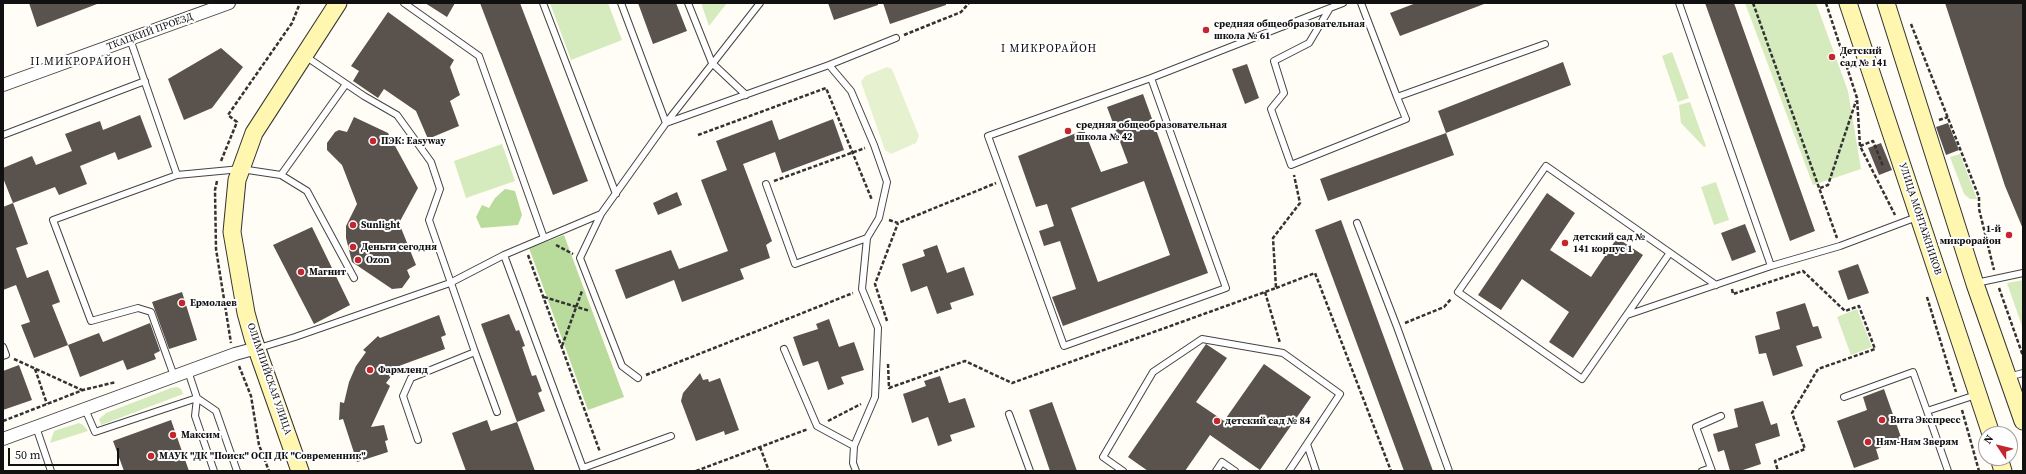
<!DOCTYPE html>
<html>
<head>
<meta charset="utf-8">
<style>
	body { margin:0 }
	#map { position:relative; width:2026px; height:474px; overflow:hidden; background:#fffdf5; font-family:"Source Serif 4",serif }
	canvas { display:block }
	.frame { position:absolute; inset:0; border:4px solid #111; pointer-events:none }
	.north { position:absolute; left:1978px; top:426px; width:40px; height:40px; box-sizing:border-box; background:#fff; border:1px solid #a0a0a0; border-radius:50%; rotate:305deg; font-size:11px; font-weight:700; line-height:16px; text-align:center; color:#111 }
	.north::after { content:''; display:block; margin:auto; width:14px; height:18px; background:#c4262e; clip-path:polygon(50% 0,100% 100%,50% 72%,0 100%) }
	.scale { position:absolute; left:8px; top:448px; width:111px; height:18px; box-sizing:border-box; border:2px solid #111; border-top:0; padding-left:5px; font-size:12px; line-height:14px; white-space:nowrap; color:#111; -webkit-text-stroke:3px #fff; paint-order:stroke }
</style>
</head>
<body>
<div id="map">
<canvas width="2026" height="474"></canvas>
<div class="frame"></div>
<div class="north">N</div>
<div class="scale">50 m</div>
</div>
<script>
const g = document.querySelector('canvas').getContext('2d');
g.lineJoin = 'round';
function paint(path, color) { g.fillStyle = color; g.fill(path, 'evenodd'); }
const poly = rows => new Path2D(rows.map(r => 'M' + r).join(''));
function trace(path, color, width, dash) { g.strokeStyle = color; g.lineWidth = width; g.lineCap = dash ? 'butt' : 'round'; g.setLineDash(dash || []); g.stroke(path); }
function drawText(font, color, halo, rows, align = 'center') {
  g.font = font + ' "Source Serif 4",serif'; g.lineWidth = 4; g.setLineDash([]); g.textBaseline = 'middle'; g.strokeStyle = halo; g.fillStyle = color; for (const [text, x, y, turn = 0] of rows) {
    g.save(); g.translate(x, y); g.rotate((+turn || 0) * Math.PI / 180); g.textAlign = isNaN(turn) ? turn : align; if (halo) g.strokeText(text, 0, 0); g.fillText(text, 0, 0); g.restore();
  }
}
const green = poly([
	[550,3,608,3,622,40,571,60],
	[701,3,727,3,709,26],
	[1745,3,1816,3,1848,91,1861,169,1813,185],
	[1672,52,1689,98,1678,102,1662,56],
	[1690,102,1706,146,1704,147,1681,123,1679,105],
	[502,144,515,181,466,198,454,161],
	[1960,154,1977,199,1970,199,1964,194,1950,157],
	[1716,182,1729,220,1714,225,1701,187],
	[2023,280,2023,329,2007,283],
	[1857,309,1872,347,1851,355,1837,317],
	[177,387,181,389,183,394,101,425,99,419,106,413,171,388],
	[79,423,83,425,88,431,50,443,54,431]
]);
const forest = poly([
	[505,189,515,191,522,215,518,225,481,228,476,217,482,205,489,208,495,198],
	[564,235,624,397,588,410,529,248]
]);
const pitch = poly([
	[887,67,892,69,919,136,916,143,891,154,885,150,861,82,865,76]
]);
const building = poly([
	[29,3,97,3,97,4,37,27],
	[425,3,455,3,447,17],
	[480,3,520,3,588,181,553,195],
	[638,3,676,3,687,31,653,44],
	[828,3,878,3,878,5,834,20],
	[883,3,946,3,946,5,890,24],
	[1416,3,1484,3,1484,4,1400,36,1390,13],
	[1705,3,1734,3,1815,231,1790,241],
	[1945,3,2023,3,2023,229,2005,186],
	[388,12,454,60,450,67,460,95,450,101,459,126,428,139,416,111,384,89,378,98,353,81,359,71,351,66],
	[221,48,243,67,212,108,184,120,168,79],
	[1563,62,1571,85,1446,133,1438,111],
	[1247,64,1259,98,1245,104,1232,69],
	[1143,94,1208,273,1063,326,1052,297,1076,289,1060,241,1044,246,1039,231,1054,226,1047,204,1036,207,1018,156,1084,130,1101,172,1128,163,1107,107],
	[1144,181,1170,255,1098,282,1071,208],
	[140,115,152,147,118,160,115,152,80,166,87,184,59,195,55,187,13,203,3,178,3,168,32,156,36,165,72,151,65,134,100,121,103,130],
	[354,117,388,133,418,188,399,223,416,265,407,270,410,277,402,288,392,289,352,262,346,238,346,226,357,204,342,165,327,150,327,143,335,132,339,130,347,132],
	[833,119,844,150,782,173,775,152,743,164,772,241,766,245,770,258,740,269,744,279,682,302,674,280,626,299,615,270,671,250,679,269,728,251,701,180,727,170,716,141,772,120,779,140],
	[1948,123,1959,150,1946,155,1936,127],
	[1446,133,1454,155,1328,201,1320,179],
	[1881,143,1892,170,1879,175,1868,148],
	[677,192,682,205,658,215,653,203],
	[1547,193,1575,213,1550,250,1591,277,1617,238,1643,255,1573,358,1549,342,1569,312,1522,279,1501,310,1478,295],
	[13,203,28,244,16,248,27,278,48,270,60,302,52,305,68,345,34,358,21,325,30,322,16,285,3,290,3,207],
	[1341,220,1433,471,1404,471,1315,230],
	[1745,224,1756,252,1732,261,1721,233],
	[312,227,350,305,314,324,273,245],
	[937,245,947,273,964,267,974,295,950,303,952,309,937,314,927,286,911,292,902,264,925,256,923,250],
	[1858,264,1869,293,1848,300,1838,271],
	[182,292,197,340,169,349,152,302],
	[1805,303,1813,327,1818,326,1822,338,1796,346,1803,366,1773,376,1766,353,1759,354,1755,336,1780,329,1776,312],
	[509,314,516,331,519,330,525,346,522,347,532,376,536,375,542,391,538,393,545,411,517,422,481,324],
	[439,315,446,335,441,337,445,349,399,366,386,383,390,386,371,427,384,425,388,440,385,441,388,452,357,462,343,419,339,420,340,402,344,403,349,382,356,366,366,352,363,350,378,336,380,338],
	[829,319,839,347,854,342,864,370,841,377,844,384,828,390,818,361,803,366,793,337,818,329,816,324],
	[150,323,160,351,154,354,156,359,127,370,123,360,80,377,68,345,99,333,103,342],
	[1206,344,1227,358,1196,402,1224,421,1264,364,1311,397,1260,470,1210,435,1185,471,1148,471,1128,457],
	[19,365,32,400,3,410,3,371],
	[700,373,703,380,708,379,709,382,720,378,739,430,725,435,724,431,696,441,681,401,683,393],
	[940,376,949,403,965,398,975,427,950,435,952,441,938,446,928,417,912,423,903,394,926,386,924,381],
	[1884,389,1902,440,1876,449,1879,459,1854,468,1837,421,1867,410,1863,397],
	[1763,401,1771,425,1777,423,1780,436,1755,444,1761,464,1740,471,1730,471,1724,450,1718,452,1713,434,1738,427,1734,409],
	[1052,402,1077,471,1050,471,1029,410],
	[171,420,189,471,124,471,113,441],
	[487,420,491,431,517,422,535,471,466,471,452,433]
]);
const path = poly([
	[1753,3,1837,238],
	[1826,3,1857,98,1860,146,1895,215],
	[1911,24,1979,197,1979,209,1994,270],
	[904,35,961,12,969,3],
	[1939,120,1948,117],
	[698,135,826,88,872,200],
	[1860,146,1873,141,1883,166],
	[221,161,237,122,228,115,292,23,300,3],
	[217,181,215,190,216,249,231,343],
	[774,181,865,148],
	[1820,188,1828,185,1856,101],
	[889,220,898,223,996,183],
	[556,245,573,254],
	[528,255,600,452],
	[1276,288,1315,273,1391,471],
	[1999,288,2023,356],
	[1732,289,1733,294,1803,271,1845,311,1859,306,1875,349,1818,369,1792,413,1805,449,1775,461,1778,471],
	[1265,292,1280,343],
	[544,297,590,311],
	[1927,297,1956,392],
	[887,321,875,284,898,223],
	[1405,323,1444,307,1451,299],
	[562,346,582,291],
	[14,359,82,390],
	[888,364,889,388,965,361,1012,383,1276,288,1273,238,1300,203,1294,175],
	[239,366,251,396,259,445,269,471],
	[35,369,47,404],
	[646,375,853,293],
	[1962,410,1979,471],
	[3,421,83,390,116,382],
	[828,421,861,404],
	[760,447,769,471],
	[696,471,808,429]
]);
const lane = poly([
	[404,3,479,56,544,238],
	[543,3,616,194],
	[621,3,666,123,829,65,851,91,874,145,887,182,879,218,867,238,862,289,878,328,875,397,854,446,853,463,856,471],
	[688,3,712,63,746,95],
	[1343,3,1330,8,1309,43,1274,61,1284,93,1271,109,1291,165,1406,119,1397,97],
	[1361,3,1397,97,1545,44],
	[1679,3,1771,266],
	[130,39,177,175],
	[305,56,364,96,397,115,431,162,440,189,429,220,475,352,411,378,403,396,418,440],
	[829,65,896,38],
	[1151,78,1226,288,1064,346,988,136,1151,78],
	[1151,78,1330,8],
	[3,135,145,81],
	[281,175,346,84],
	[766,184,795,264,867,238],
	[601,214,580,258,622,366,638,378],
	[1357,223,1397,327,1449,471],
	[1669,254,1582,379,1458,292,1546,166,1716,285],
	[504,255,584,471],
	[1976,283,2023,273],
	[1627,315,1771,266,1840,246,1917,217],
	[3,347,6,355,3,356],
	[259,348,295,337,450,283,504,255,601,214,666,123,760,3],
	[784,349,817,426,854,446],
	[475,352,497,412],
	[174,376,151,312,138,308,91,321,53,220,177,175,241,169,281,175,307,191,354,278],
	[2008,377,2023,373],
	[1844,397,1913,372,1927,411,1976,395],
	[85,409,95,432,197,398,188,371],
	[1927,411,1948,471],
	[1009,414,1030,471],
	[36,427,51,471],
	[1307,444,1316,471],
	[583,468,671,436],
	[214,471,195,416,197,398,216,411,237,471],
	[1123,471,1103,457,1153,372,1202,339,1283,353,1340,394,1289,471],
	[1216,471,1222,462,1235,471],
	[1702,471,1711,468],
	[1712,471,1696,427,1721,416]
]);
const street = poly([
	[3,85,229,3],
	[3,439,235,354,257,348]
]);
const secondary = poly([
	[1848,3,1991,434],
	[1886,3,1975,284,2023,421],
	[1999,458,2003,471],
	[300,471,253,338,246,313,232,232,237,180,254,133,338,3]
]);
const markers = [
	[1206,30,4,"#c4262e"],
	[1832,57,4,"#c4262e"],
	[1068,131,4,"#c4262e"],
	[373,141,4,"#c4262e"],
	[353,225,4,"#c4262e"],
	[2009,235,4,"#c4262e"],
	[1565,243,4,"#c4262e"],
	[353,247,4,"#c4262e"],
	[358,260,4,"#c4262e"],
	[301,272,4,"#c4262e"],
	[182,303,4,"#c4262e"],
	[370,370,4,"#c4262e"],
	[1882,420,4,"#c4262e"],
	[1217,421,4,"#c4262e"],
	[173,435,4,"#c4262e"],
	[1868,442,4,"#c4262e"],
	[151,456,4,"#c4262e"]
];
const poiNames = [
	["средняя общеобразовательная",1214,24],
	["школа № 61",1214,36],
	["Детский",1840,51],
	["сад № 141",1840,63],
	["средняя общеобразовательная",1076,125],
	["школа № 42",1076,137],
	["ПЭК: Easyway",381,141],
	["Sunlight",361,225],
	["1-й",2001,229,"right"],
	["микрорайон",2001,241,"right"],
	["детский сад №",1573,237],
	["141 корпус 1",1573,249],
	["Деньги сегодня",361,247],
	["Ozon",366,260],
	["Магнит",309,272],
	["Ермолаев",190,303],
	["Фармленд",378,370],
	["Вита Экспресс",1890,420],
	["детский сад № 84",1225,421],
	["Максим",181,435],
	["Ням-Ням Зверям",1876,442],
	["МАУК \"ДК \"Поиск\" ОСП ДК \"Современник\"",159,456]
];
const streetNames = [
	["ТКАЦКИЙ ПРОЕЗД",150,32,-20],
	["УЛИЦА МОНТАЖНИКОВ",1920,219,72],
	["ОЛИМПИЙСКАЯ УЛИЦА",269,379,71]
];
const neighbourhoodNames = [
	["I МИКРОРАЙОН",1049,49],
	["II МИКРОРАЙОН",81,62]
];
paint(green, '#d5ebbd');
paint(forest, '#b9dc9c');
paint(pitch, '#e6f2cf');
paint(building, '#5a524d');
trace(lane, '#444', 8);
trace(street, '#444', 14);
trace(secondary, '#333', 19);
trace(path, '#333', 2.5, [4, 2]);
trace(lane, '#fff', 6);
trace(street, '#fff', 12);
trace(secondary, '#fff6b0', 17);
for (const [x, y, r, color] of markers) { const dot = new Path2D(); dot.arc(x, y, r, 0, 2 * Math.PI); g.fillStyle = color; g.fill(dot); trace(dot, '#fff', 1.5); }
drawText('bold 10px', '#111', '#fff', poiNames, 'left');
drawText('10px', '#111', '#fff', streetNames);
g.letterSpacing = '1px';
drawText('11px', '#111', '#fff', neighbourhoodNames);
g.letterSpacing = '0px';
</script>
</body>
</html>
